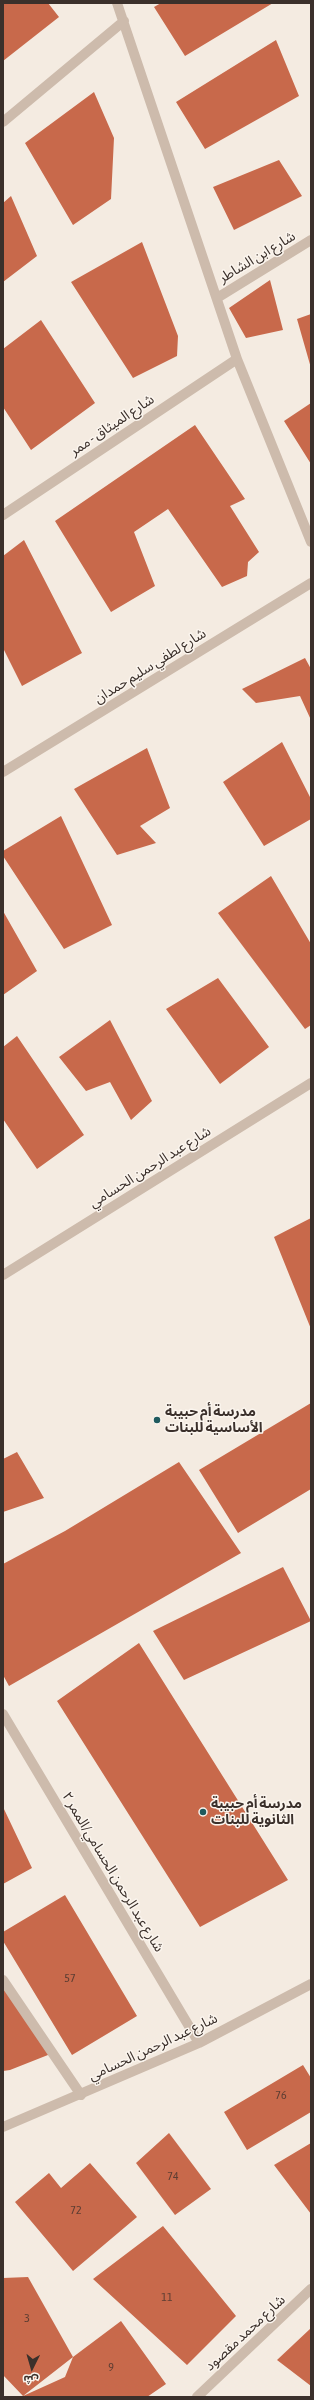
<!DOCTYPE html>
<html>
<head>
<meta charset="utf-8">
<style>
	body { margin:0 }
	#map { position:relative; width:314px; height:2400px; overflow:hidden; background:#f4ebe1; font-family:"Asap Condensed","Noto Sans Arabic",sans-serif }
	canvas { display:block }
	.frame { position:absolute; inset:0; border:4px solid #3b302b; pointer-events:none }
	.north { position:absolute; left:12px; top:2348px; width:40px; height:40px; -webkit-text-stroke:3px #fbf5ee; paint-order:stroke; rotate:185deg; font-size:11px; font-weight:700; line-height:16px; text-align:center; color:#3b302b }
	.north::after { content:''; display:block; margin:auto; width:14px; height:18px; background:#3b302b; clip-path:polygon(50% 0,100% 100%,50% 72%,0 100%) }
</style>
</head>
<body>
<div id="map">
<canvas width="314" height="2400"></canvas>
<div class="frame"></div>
<div class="north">ش</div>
</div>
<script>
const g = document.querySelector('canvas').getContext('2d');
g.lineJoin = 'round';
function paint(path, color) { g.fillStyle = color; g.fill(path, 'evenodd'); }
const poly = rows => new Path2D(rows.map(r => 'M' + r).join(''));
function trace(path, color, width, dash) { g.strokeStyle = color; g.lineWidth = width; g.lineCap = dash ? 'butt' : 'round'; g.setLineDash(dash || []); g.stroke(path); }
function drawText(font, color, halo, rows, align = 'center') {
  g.font = font + ' "Asap Condensed","Noto Sans Arabic",sans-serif'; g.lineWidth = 3; g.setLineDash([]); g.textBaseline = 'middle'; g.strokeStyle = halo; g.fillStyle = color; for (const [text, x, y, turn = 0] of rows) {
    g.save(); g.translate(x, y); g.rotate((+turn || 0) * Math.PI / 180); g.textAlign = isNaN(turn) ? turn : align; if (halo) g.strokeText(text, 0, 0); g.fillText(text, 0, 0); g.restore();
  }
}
const building = poly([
	[3,3,48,3,59,17,3,61],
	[161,3,273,3,185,56,154,7],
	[276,40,299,96,205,149,176,102],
	[94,92,114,138,111,199,73,225,25,143],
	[279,160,302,196,234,230,213,187],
	[11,196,37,256,3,282,3,203],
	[142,242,178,336,177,356,133,378,71,282],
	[270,280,283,330,246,338,229,308],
	[311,314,311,368,297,319],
	[41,320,95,403,31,450,3,407,3,349],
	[311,403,311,464,284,421],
	[195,425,245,499,230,506,259,552,248,562,247,576,222,587,168,509,134,532,155,586,111,612,55,521],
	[24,540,82,653,22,686,3,648,3,556],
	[305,658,311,669,311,720,300,696,256,703,242,689],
	[282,742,311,799,311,819,264,846,223,782],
	[147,748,170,808,140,826,156,843,117,855,74,789],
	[61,816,112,925,64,949,3,856,3,851],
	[271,876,311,944,311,1025,305,1029,218,913],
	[3,911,37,971,3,995],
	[218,978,269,1047,220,1084,166,1009],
	[110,1020,152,1101,131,1120,110,1082,86,1091,59,1057],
	[17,1036,84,1135,37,1169,3,1119,3,1047],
	[311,1218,311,1329,274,1237],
	[311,1403,311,1489,238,1533,199,1470],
	[17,1452,44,1498,3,1512,3,1459],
	[179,1462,241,1553,9,1686,3,1675,3,1564,65,1531],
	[283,1567,311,1621,184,1680,153,1631],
	[139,1643,288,1880,200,1927,57,1701],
	[3,1807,32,1868,3,1884],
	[65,1895,137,2016,72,2055,3,1941,3,1932],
	[3,1980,53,2053,10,2070,3,2071],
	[303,2065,311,2078,311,2112,247,2150,224,2112],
	[169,2133,211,2189,175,2215,136,2163],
	[311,2143,311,2214,274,2165],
	[90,2163,137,2217,73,2271,15,2202,49,2173,61,2188],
	[163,2226,236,2316,187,2365,93,2279],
	[28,2277,73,2357,23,2396,65,2377,73,2357,121,2321,166,2384,147,2397,21,2397,23,2396,3,2375,3,2278],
	[311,2328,311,2386,277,2360]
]);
const service = poly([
	[3,1980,81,2095]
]);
const minor = poly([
	[117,3,237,359,311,542],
	[3,122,124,21],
	[217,298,311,240],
	[3,515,237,359],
	[3,772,311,583],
	[3,1275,311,1083],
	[3,1714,199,2043],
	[3,2127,199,2043,311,1984],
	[197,2397,311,2289]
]);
const markers = [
	[157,1420,4,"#1f5a5e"],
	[203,1812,4,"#1f5a5e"]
];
const numberNames = [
	["57",70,1978],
	["76",281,2095],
	["74",173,2176],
	["72",76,2210],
	["11",167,2297],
	["3",27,2318],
	["9",111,2367]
];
const streetNames = [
	["شارع ابن الشاطر",257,257,-31],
	["شارع الميثاق - ممر",112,425,-34],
	["شارع لطفي سليم حمدان",150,666,-32],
	["شارع عبد الرحمن الحسامي",150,1167,-32],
	["شارع عبد الرحمن الحسامي/الممر ٢",113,1872,59],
	["شارع عبد الرحمن الحسامي",153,2047,-25],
	["شارع محمد مقصود",245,2333,-43]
];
const poiNames = [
	["مدرسة أم حبيبة",165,1412],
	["الأساسية للبنات",165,1428],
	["مدرسة أم حبيبة",211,1804],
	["الثانوية للبنات",211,1820]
];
paint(building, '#c8694b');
trace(service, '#cdbbac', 10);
trace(minor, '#cdbbac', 10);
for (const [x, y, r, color] of markers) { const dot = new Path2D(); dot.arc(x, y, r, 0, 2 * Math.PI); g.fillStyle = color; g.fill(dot); trace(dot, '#fbf5ee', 1.5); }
drawText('12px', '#5e3e33', null, numberNames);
drawText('14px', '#3b302b', '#fbf5ee', streetNames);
drawText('bold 14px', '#3b302b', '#fbf5ee', poiNames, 'left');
</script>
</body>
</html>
